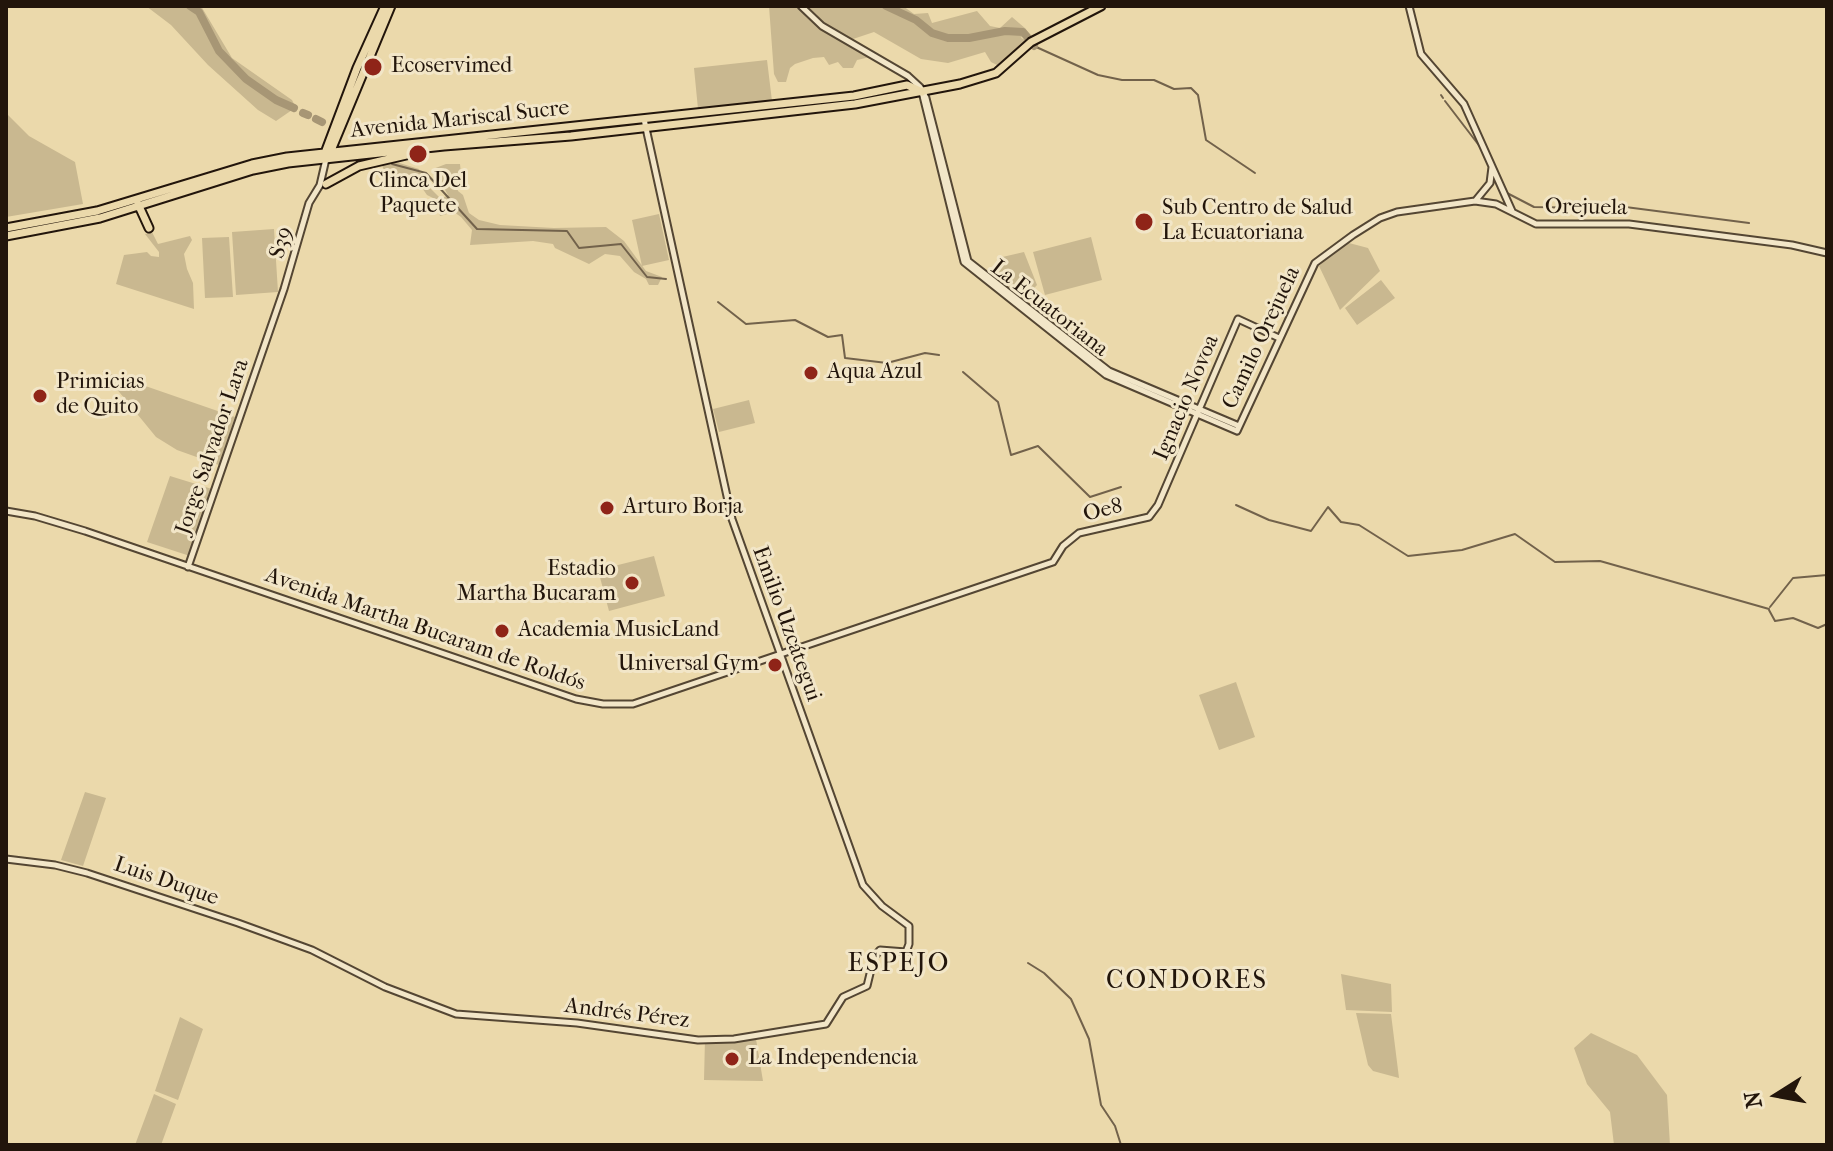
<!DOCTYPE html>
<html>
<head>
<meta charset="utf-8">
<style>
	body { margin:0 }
	#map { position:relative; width:1833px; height:1151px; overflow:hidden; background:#ebd9ab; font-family:"IM FELL French Canon",serif }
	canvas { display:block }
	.frame { position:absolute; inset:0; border:8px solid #22150b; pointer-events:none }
	.north { position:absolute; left:1737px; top:1055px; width:80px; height:80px; -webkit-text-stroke:6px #f2e6c8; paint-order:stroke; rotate:259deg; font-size:22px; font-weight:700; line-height:32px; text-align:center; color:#22150b }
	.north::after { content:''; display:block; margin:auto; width:28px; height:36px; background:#22150b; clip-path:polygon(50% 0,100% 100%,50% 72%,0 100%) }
</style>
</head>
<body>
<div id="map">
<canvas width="1833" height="1151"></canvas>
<div class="frame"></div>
<div class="north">N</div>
</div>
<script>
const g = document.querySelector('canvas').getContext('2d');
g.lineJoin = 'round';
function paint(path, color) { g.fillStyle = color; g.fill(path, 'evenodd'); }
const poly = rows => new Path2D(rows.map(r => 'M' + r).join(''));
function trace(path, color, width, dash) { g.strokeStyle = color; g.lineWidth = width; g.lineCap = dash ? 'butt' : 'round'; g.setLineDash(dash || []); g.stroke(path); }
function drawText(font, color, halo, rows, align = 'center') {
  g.font = font + ' "IM FELL French Canon",serif'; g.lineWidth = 6; g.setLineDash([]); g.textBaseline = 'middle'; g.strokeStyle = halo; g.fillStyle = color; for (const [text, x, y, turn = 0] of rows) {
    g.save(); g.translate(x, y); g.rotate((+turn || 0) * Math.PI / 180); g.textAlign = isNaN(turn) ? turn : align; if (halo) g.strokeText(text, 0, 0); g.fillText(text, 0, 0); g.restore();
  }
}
const green = poly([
	[146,6,201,6,232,58,292,100,294,104,292,110,276,121,258,110,208,65,171,25],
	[769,6,798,6,821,29,870,57,857,60,853,68,843,68,838,62,829,65,824,57,813,58,795,64,790,68,786,82,778,82,774,74],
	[807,6,903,6,914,14,928,13,932,23,977,11,990,26,1000,28,1012,17,1026,29,1021,38,1026,40,997,65,991,62,985,52,948,63,921,59,874,32,853,39,825,24],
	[767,60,772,101,698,109,694,68],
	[6,113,29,136,75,162,83,204,6,217],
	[393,161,419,169,425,183,441,199,448,195,433,169,446,164,460,164,461,173,455,177,458,191,463,195,469,213,479,220,500,225,554,228,606,227,624,241,646,271,662,277,658,285,649,285,646,279,634,272,620,256,605,254,589,264,555,248,553,244,533,241,470,245,472,230,461,217,454,212,440,216,435,199,427,195,420,185,386,175,381,163],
	[659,214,669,260,642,266,632,220],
	[274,229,278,292,236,295,232,232],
	[152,232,158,244,190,236,192,240,184,254,187,269,193,283,194,309,116,284,124,255,147,252,151,256,159,257,159,252,145,234],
	[229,237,233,297,205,298,202,238],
	[1091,237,1102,280,1045,295,1033,252],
	[1349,243,1368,248,1380,271,1340,310,1319,266,1336,250],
	[1024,252,1037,285,1026,297,1021,298,990,272,1002,266,998,258],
	[1381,280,1395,298,1357,325,1345,308],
	[102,371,235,417,219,465,177,450,156,437],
	[749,400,755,423,719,432,713,409],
	[170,476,212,489,190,556,147,542],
	[654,556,665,596,609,611,598,570],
	[1236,682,1255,737,1219,750,1199,695],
	[85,792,106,798,83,866,61,860],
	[1341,974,1391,984,1392,1012,1346,1010],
	[1356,1013,1391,1014,1399,1078,1373,1071,1368,1065],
	[180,1017,203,1029,178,1100,155,1091],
	[1591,1033,1637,1055,1667,1095,1670,1145,1614,1145,1610,1112,1587,1084,1574,1048],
	[705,1039,756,1039,763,1081,704,1080],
	[154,1094,176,1104,161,1145,135,1145]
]);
const stream = poly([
	[1034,46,1098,75,1122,80,1154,80,1174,89,1191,88,1198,95,1206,140,1255,173],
	[1441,95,1443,98],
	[1445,101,1481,148],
	[392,164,426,173,477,229,567,231,579,248,621,244,647,277,666,279],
	[1493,175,1502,190],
	[1507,193,1534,207,1587,208,1610,205,1749,223],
	[718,302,746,324,795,320,828,337,842,335,845,358,887,363,925,353,939,355],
	[963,372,998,402,1011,455,1038,446,1090,497,1121,487],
	[1236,505,1269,520,1311,531,1328,507,1341,522,1359,525,1408,556,1462,550,1515,534,1555,562,1600,561,1769,609],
	[1770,607,1793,578,1827,575],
	[1769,610,1775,621,1793,618,1818,628,1827,624],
	[1028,963,1044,973,1071,999,1089,1039,1101,1105,1115,1126,1121,1145]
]);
const river = poly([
	[190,6,199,12,219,51,246,79,276,100,294,108],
	[886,6,916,20,932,33,948,38,969,38,1005,31,1023,32,1029,39],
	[1033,45,1034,46],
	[303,113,308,115],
	[316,119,322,122]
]);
const minor = poly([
	[801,6,822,26,908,76,920,87,926,98,968,261,1109,371,1239,426],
	[1409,6,1421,54,1464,104,1512,211],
	[922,92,964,262,1106,375,1237,431,1315,263,1353,235,1380,218,1397,212,1475,201,1496,204,1536,224,1629,224,1792,245,1827,253],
	[1476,200,1490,183,1492,167],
	[6,511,35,516,85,531,576,699,603,704,633,704,1053,562,1063,546,1079,533,1149,517,1158,505,1238,319,1279,338],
	[188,567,284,289,309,203,320,185,326,159],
	[6,859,55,865,87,873,238,923,312,950,385,987,456,1014,577,1023,698,1040,734,1039,826,1024,843,997,867,986,874,957,880,950,906,952,909,944,909,926,882,906,863,885,732,519,644,119]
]);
const major = poly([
	[330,153,391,6],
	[326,156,325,153,357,68,385,6],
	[326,184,359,166,415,153],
	[138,204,149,228],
	[6,228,97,211,252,164,287,157,854,96,907,85,922,92],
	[6,236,100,218,253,170,288,163,444,146,571,136,855,104,960,84,996,73,1031,42,1101,6]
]);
const markers = [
	[373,67,10,"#8f2418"],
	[418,154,10,"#8f2418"],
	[1144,222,10,"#8f2418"],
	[811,373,8,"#8f2418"],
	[40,396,8,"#8f2418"],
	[607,508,8,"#8f2418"],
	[632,583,8,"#8f2418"],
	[502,631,8,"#8f2418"],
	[775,665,8,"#8f2418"],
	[732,1059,8,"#8f2418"]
];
const poiNames = [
	["Ecoservimed",391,67],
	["Clinca Del",418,182,"center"],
	["Paquete",418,207,"center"],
	["Sub Centro de Salud",1162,209],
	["La Ecuatoriana",1162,234],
	["Aqua Azul",827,373],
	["Primicias",56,383],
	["de Quito",56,408],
	["Arturo Borja",623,508],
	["Estadio",616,570,"right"],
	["Martha Bucaram",616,595,"right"],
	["Academia MusicLand",518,631],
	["Universal Gym",759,665,"right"],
	["La Independencia",748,1059]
];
const streetNames = [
	["Avenida Mariscal Sucre",460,120,-6],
	["Orejuela",1586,208,1],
	["S39",282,243,-73],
	["La Ecuatoriana",1049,309,38],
	["Camilo Orejuela",1262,338,-65],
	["Ignacio Novoa",1187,398,-67],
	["Jorge Salvador Lara",213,447,-71],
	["Oe8",1103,511,-13],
	["Emilio Uzcátegui",786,624,70],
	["Avenida Martha Bucaram de Roldós",425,630,19],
	["Luis Duque",166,882,19],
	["Andrés Pérez",627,1014,7]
];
const quarterNames = [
	["ESPEJO",899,965],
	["CONDORES",1187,982]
];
paint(green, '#c9b890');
trace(stream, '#72624b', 2);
trace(river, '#a79675', 8);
trace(minor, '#544633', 9);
trace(major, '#22150b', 11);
trace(minor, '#f2e6c8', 5);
trace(major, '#ebd9ab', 7);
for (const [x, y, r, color] of markers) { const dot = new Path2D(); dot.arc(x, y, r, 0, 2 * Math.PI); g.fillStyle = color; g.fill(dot); trace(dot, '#f2e6c8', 3); }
drawText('22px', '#22150b', '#f2e6c8', poiNames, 'left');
drawText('22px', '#22150b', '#f2e6c8', streetNames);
g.letterSpacing = '2px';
drawText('26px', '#22150b', '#f2e6c8', quarterNames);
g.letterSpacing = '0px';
</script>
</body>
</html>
